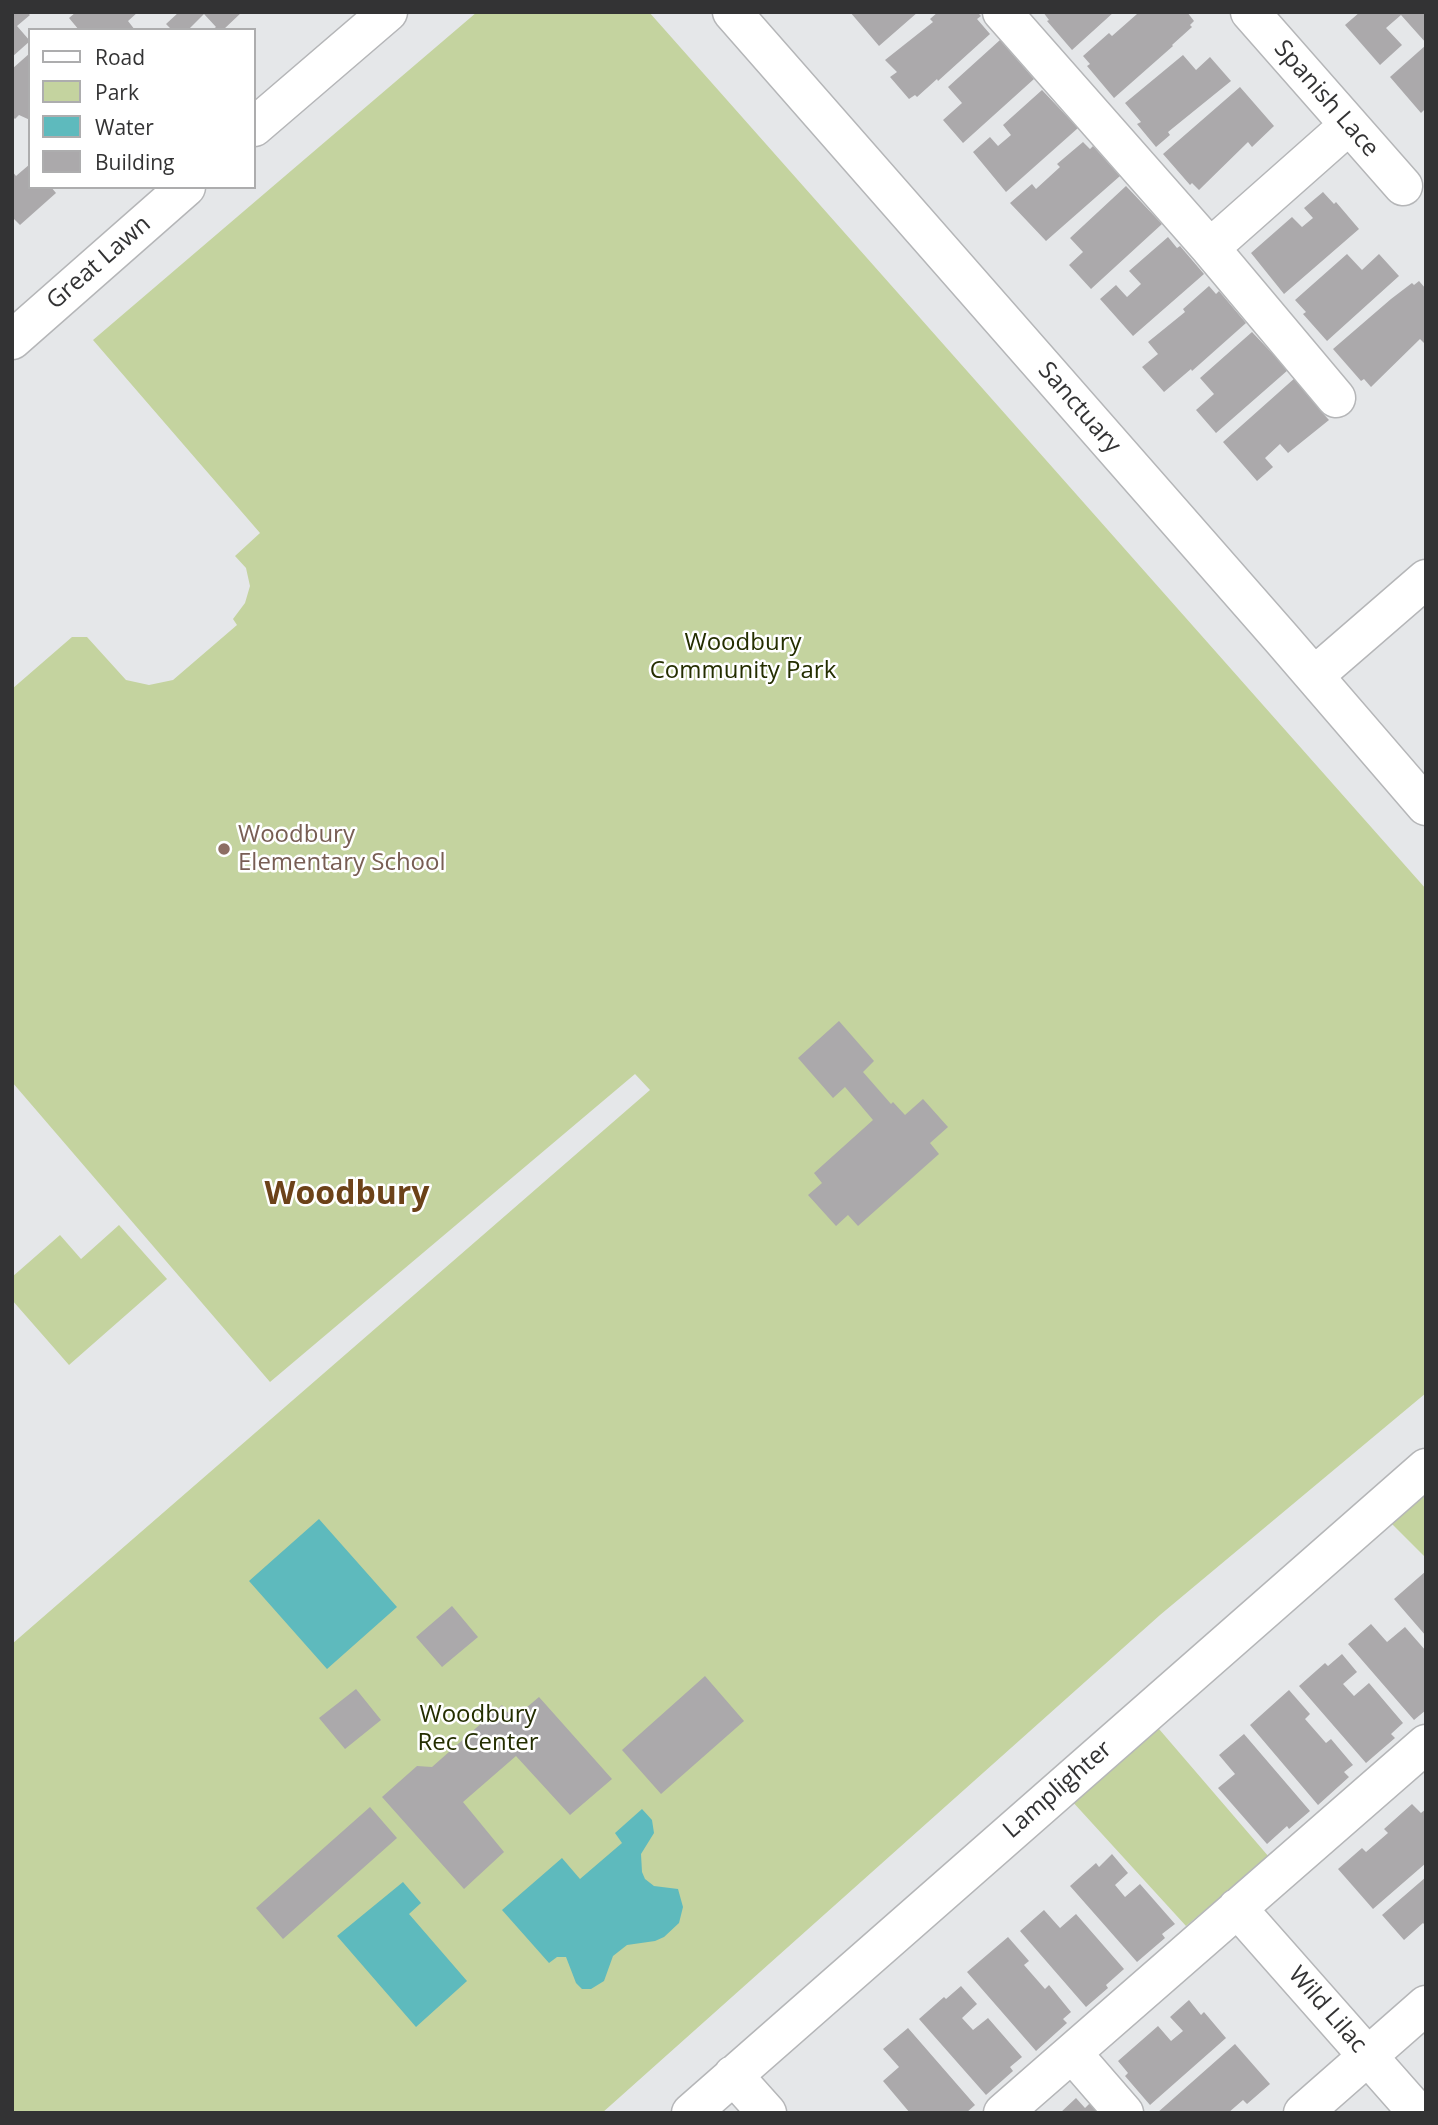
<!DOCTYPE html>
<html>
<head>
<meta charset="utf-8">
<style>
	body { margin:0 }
	#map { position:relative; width:1438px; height:2125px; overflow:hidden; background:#e5e7e9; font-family:"Open Sans",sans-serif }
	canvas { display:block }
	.frame { position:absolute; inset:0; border:14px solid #333334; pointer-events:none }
	.legend { position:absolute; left:28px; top:28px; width:228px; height:161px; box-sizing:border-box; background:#fff; border:2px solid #adadae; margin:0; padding:9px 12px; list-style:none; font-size:21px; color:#333334 }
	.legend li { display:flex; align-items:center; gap:14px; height:35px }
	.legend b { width:35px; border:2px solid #adadae }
</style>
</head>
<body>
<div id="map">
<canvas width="1438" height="2125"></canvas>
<div class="frame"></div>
<ul class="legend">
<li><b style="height:9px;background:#fff"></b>Road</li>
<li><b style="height:19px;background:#c4d39f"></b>Park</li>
<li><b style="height:19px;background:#5ebabd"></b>Water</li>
<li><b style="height:19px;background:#aba9ab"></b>Building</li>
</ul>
</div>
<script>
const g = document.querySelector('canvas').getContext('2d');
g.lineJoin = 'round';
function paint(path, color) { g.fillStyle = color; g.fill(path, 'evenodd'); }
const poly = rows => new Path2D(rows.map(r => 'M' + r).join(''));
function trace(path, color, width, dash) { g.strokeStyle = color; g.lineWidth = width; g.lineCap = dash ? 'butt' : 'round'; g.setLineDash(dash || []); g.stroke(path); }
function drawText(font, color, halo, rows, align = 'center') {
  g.font = font + ' "Open Sans",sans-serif'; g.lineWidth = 5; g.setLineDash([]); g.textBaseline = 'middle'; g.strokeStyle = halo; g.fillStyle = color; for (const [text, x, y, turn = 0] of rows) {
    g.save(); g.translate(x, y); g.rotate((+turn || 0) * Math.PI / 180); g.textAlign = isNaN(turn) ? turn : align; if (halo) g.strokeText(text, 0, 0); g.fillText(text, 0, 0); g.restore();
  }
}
const green = poly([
	[477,12,649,12,1426,889,1426,1393,1160,1615,602,2113,12,2113,12,1644,650,1090,635,1074,270,1382,12,1082,12,689,72,637,87,637,126,680,149,685,173,680,237,625,233,619,245,603,250,586,246,568,235,556,260,533,93,340],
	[119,1225,167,1279,69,1365,12,1300,12,1277,60,1235,81,1259],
	[1426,1487,1426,1558,1389,1521],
	[1153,1722,1269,1857,1186,1926,1071,1800]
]);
const water = poly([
	[319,1519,397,1607,327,1669,249,1581],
	[642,1809,652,1820,654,1833,641,1854,642,1872,645,1879,654,1886,678,1889,683,1907,679,1923,664,1937,655,1941,627,1945,613,1956,604,1981,591,1989,582,1989,576,1983,566,1957,557,1957,549,1963,502,1910,562,1858,580,1879,622,1843,615,1833],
	[403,1882,421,1903,409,1914,467,1981,416,2027,337,1936]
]);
const building = poly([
	[12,12,27,12,30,15,17,26,30,41,12,57],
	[76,12,138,12,128,21,135,30,79,30,69,18],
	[179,12,242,12,223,30,212,30,216,27,204,14,188,30,172,30,166,24],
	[850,12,918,12,879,46],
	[938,12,977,12,981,16,977,19,990,34,938,81,937,79,917,97,915,95,909,99,890,77,897,72,885,60,933,22,930,19],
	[1043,12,1114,12,1072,50,1047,21,1049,20],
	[1135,12,1187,12,1194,21,1190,25,1192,27,1172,45,1173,46,1114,98,1087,66,1090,64,1083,56,1109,33,1112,36,1137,14],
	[1360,12,1426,12,1426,43,1401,15,1386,28,1402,45,1380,65,1345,25],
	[1000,40,1034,79,963,143,943,120,962,103,948,87],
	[1426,45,1426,108,1421,113,1390,77],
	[30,53,30,120,19,115,15,119,12,116,12,69],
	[1183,55,1196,70,1210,57,1231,81,1168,132,1170,135,1156,147,1137,124,1141,122,1125,103],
	[1240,87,1274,126,1252,147,1248,142,1199,190,1192,183,1190,185,1163,154],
	[1042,90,1078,128,1006,192,973,152,990,137,998,146,1011,135,1003,125],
	[1083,142,1090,149,1093,146,1120,176,1046,241,1010,203,1032,184,1036,189,1060,167,1057,164],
	[30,164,30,187,51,187,56,193,20,225,12,217,12,171,16,176],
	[1126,186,1162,224,1091,289,1069,265,1083,252,1070,238],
	[1323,192,1334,204,1336,202,1359,229,1284,294,1251,253,1292,217,1302,227,1313,218,1304,208],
	[1168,237,1177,248,1180,246,1204,274,1133,336,1100,299,1116,285,1127,297,1141,284,1129,271],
	[1347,254,1362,270,1379,254,1399,276,1327,341,1303,314,1306,312,1295,300],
	[1419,281,1426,289,1426,341,1424,343,1420,339,1371,387,1364,379,1361,381,1333,349,1391,299,1412,283,1414,285],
	[1209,286,1216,294,1219,291,1246,323,1192,371,1191,369,1164,392,1142,367,1158,354,1148,342,1185,312,1183,309],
	[1252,332,1288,370,1216,433,1196,410,1214,394,1200,378],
	[1296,377,1322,406,1319,409,1329,420,1288,453,1280,444,1265,458,1273,467,1257,481,1223,442],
	[839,1021,874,1061,863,1072,891,1104,893,1102,905,1115,923,1099,948,1127,930,1143,939,1154,858,1226,848,1215,836,1226,808,1195,822,1183,814,1173,873,1120,845,1087,833,1098,798,1058],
	[1426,1571,1426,1636,1394,1599],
	[452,1606,478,1637,442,1667,416,1637],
	[1371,1624,1387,1642,1405,1627,1426,1651,1426,1710,1414,1720,1348,1644],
	[1342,1654,1357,1672,1343,1684,1354,1696,1369,1683,1403,1723,1391,1734,1395,1738,1366,1763,1299,1686,1325,1663,1328,1666],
	[705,1676,744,1721,661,1794,622,1750],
	[356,1689,381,1720,345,1749,319,1718],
	[1289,1690,1310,1714,1305,1719,1326,1743,1331,1739,1353,1765,1344,1772,1349,1777,1318,1805,1250,1725],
	[539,1697,612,1779,570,1815,516,1756,463,1802,504,1852,464,1889,382,1797,417,1766,432,1767,502,1705,513,1719],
	[1244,1734,1310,1811,1289,1829,1287,1826,1267,1844,1218,1788,1235,1774,1219,1755],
	[1412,1804,1421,1813,1426,1809,1426,1863,1373,1909,1338,1869,1362,1848,1366,1852,1388,1833,1384,1829],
	[370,1807,397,1838,283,1939,256,1908],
	[1112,1854,1128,1873,1115,1885,1125,1897,1140,1884,1175,1924,1162,1934,1165,1938,1137,1962,1070,1886,1096,1863,1099,1867],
	[1426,1877,1426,1926,1423,1923,1404,1940,1382,1915],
	[1044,1910,1060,1928,1076,1914,1124,1969,1106,1985,1108,1988,1086,2007,1020,1931],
	[1008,1937,1029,1961,1024,1965,1045,1989,1049,1985,1071,2012,1063,2019,1067,2023,1036,2051,967,1972],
	[961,1986,977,2004,962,2018,973,2030,988,2018,1022,2057,1010,2067,1013,2071,986,2095,919,2019,944,1997,946,1999],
	[1189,2000,1201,2015,1204,2012,1226,2038,1150,2105,1125,2076,1128,2073,1118,2061,1158,2026,1171,2041,1183,2031,1170,2017],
	[908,2028,975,2105,966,2113,910,2113,883,2081,899,2067,883,2049],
	[1235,2044,1270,2084,1247,2104,1243,2100,1228,2113,1157,2113],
	[1076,2098,1085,2108,1090,2103,1098,2113,1060,2113]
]);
const minor = poly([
	[732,12,1282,639,1426,806],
	[1002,12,1210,248,1336,398],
	[1250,12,1403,186],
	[254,127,388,12],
	[1210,248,1349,125],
	[12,340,186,187],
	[1314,676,1426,579],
	[1237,1908,1418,2113],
	[1072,2053,1124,2113],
	[733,2075,767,2113],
	[691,2113,1426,1468],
	[1003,2113,1426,1744],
	[1303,2113,1426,2005]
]);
const markers = [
	[224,849,7,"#8d6e63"]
];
const streetNames = [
	["Spanish Lace",1326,99,49],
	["Great Lawn",99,263,-41],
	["Sanctuary",1079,408,49],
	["Lamplighter",1058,1790,-41],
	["Wild Lilac",1327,2010,49]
];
const parkNames = [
	["Woodbury",743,643],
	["Community Park",743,671],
	["Woodbury",478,1715],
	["Rec Center",478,1743]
];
const educationNames = [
	["Woodbury",238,835],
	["Elementary School",238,863]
];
const districtNames = [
	["Woodbury",347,1195]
];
paint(green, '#c4d39f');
paint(water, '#5ebabd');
paint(building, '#aba9ab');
trace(minor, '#b5b6b8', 41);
trace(minor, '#fff', 38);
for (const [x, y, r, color] of markers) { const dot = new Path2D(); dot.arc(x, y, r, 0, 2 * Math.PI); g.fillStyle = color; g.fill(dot); trace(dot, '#fff', 2.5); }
drawText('24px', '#333334', '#fff', streetNames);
drawText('24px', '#242e00', '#fff', parkNames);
drawText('24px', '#785e54', '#fff', educationNames, 'left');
drawText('bold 32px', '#6c4219', '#fff', districtNames);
</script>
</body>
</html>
